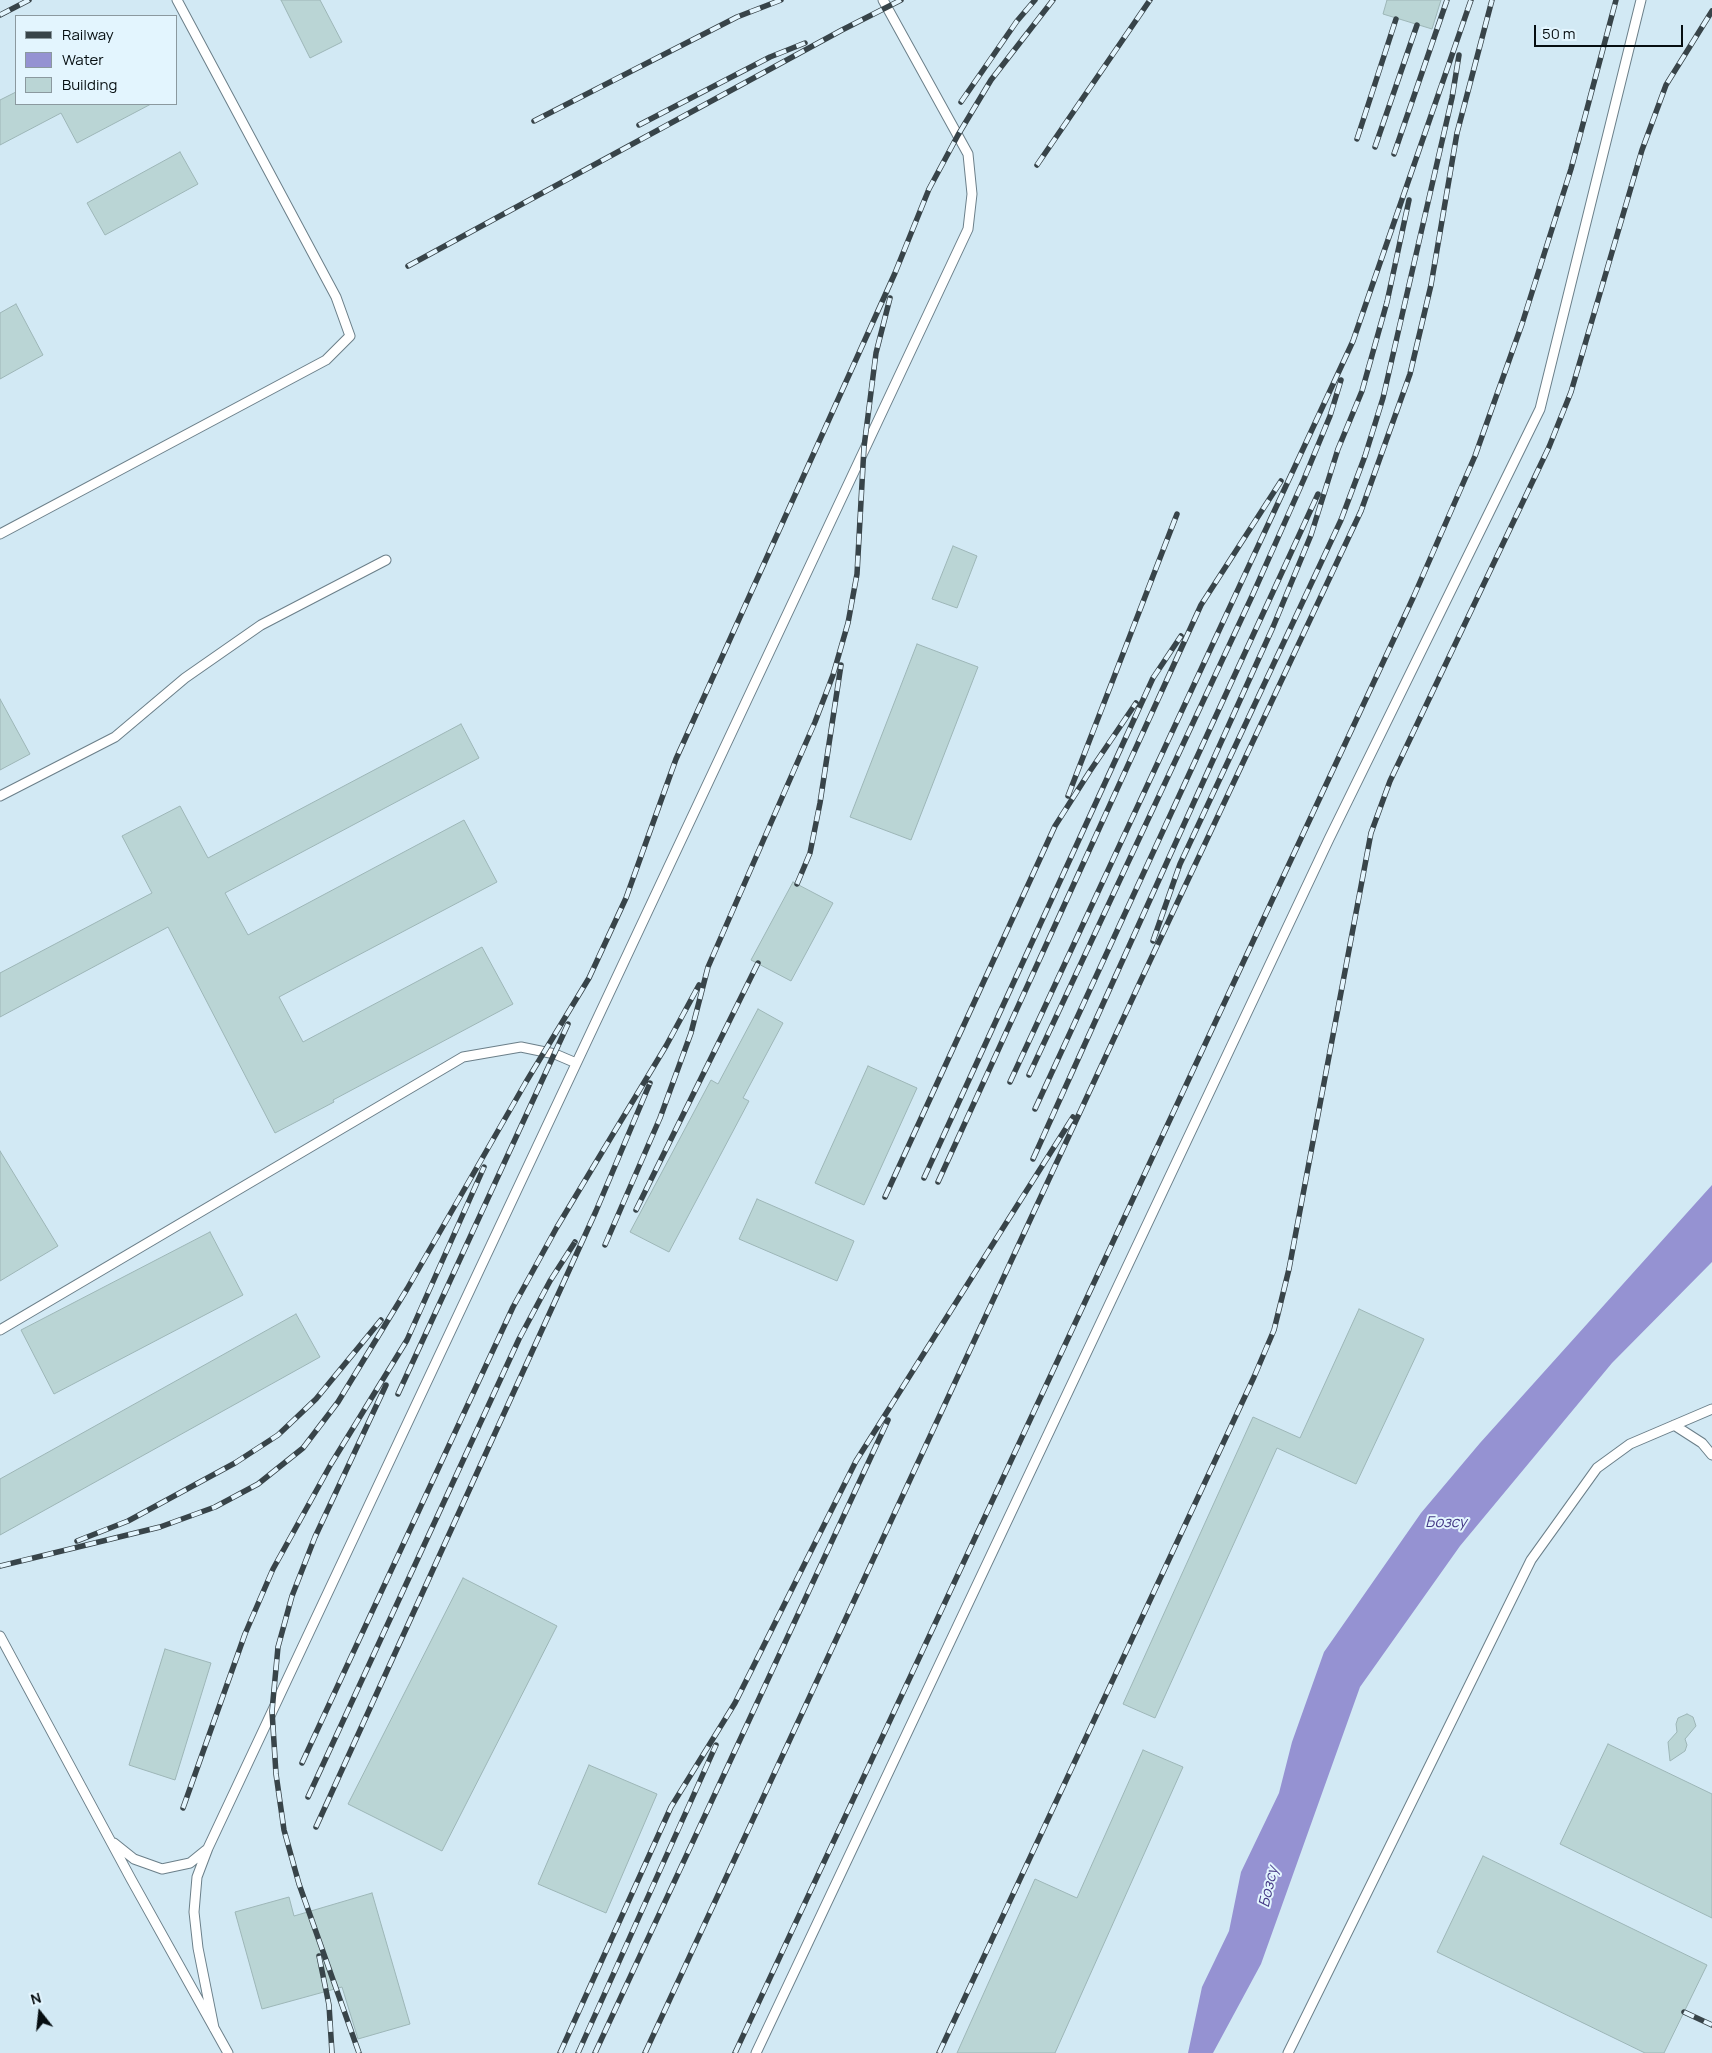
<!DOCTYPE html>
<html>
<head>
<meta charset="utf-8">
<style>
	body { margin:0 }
	#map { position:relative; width:1712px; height:2053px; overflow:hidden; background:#d2e9f4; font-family:Manrope,sans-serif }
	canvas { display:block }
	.legend { position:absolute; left:15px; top:15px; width:162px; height:90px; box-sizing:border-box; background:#e3f5fe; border:1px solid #8b999f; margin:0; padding:6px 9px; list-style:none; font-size:15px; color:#060e11 }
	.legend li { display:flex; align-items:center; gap:10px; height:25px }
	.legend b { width:25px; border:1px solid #8b999f }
	.north { position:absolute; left:15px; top:1988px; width:50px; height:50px; -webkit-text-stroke:4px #e3f5fe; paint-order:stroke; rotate:344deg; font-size:14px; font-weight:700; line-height:20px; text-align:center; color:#060e11 }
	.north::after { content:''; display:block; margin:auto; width:18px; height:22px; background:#060e11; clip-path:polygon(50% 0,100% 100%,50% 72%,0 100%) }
	.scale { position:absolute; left:1534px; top:25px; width:149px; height:22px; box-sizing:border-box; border:2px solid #060e11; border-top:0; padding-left:6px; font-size:15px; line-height:18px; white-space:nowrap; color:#060e11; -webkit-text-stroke:4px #e3f5fe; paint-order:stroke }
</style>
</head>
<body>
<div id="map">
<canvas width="1712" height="2053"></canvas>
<ul class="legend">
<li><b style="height:6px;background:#384449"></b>Railway</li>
<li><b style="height:14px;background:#9592d2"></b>Water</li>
<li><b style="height:14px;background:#bad5d5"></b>Building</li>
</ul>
<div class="north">N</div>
<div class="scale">50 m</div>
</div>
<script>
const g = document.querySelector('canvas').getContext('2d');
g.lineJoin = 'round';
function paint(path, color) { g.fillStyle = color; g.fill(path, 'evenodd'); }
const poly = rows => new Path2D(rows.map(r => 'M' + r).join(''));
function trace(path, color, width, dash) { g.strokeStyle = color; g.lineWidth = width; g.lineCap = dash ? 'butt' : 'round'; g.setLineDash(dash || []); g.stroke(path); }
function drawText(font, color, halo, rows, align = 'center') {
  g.font = font + ' Manrope,sans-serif'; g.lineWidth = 4; g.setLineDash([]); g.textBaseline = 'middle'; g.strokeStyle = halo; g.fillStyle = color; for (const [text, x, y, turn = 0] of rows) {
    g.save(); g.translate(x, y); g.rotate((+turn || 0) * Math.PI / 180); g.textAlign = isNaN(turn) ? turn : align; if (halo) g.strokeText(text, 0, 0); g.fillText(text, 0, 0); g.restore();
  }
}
const water = poly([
	[1712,1185,1712,1262,1612,1363,1460,1546,1360,1687,1261,1964,1213,2053,1188,2053,1202,1987,1229,1931,1241,1872,1279,1793,1292,1742,1324,1652,1421,1513,1480,1443]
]);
const building = poly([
	[281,0,320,0,342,42,310,58,281,0],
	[1387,0,1441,0,1432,29,1383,14,1387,0],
	[16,92,16,104,151,104,77,143,61,113,0,145,0,100,16,92],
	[180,152,198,184,105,235,87,203,180,152],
	[16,304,43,355,0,379,0,313,16,304],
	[953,546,977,556,957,608,932,599,953,546],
	[917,644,978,667,911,840,850,817,917,644],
	[0,699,30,754,0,770,0,699],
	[461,724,479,758,225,893,248,935,464,820,497,882,279,997,303,1042,482,947,513,1004,333,1100,334,1102,275,1133,168,927,0,1017,0,973,152,893,122,836,180,806,208,858,461,724],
	[793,882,833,903,791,981,751,960,793,882],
	[758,1009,783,1023,743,1098,749,1101,669,1252,630,1232,711,1080,718,1084,758,1009],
	[868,1066,917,1088,864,1205,815,1183,868,1066],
	[0,1151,58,1246,0,1281,0,1151],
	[757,1199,854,1241,837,1281,739,1239,757,1199],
	[210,1232,243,1295,54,1394,21,1330,210,1232],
	[1359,1309,1424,1339,1356,1484,1277,1448,1155,1718,1123,1704,1253,1417,1300,1438,1359,1309],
	[296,1314,320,1357,0,1535,0,1479,296,1314],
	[463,1578,557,1626,442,1851,348,1804,463,1578],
	[165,1649,211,1663,175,1780,129,1765,165,1649],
	[1687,1714,1693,1717,1696,1726,1685,1739,1687,1745,1685,1751,1670,1761,1668,1742,1677,1732,1676,1724,1678,1718,1687,1714],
	[1608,1744,1712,1794,1712,1918,1560,1844,1608,1744],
	[1143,1750,1183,1767,1055,2053,957,2053,1035,1879,1077,1898,1143,1750],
	[589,1765,657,1794,606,1913,538,1884,589,1765],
	[1483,1856,1707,1965,1664,2053,1645,2053,1437,1952,1483,1856],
	[372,1893,410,2024,358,2039,342,1987,262,2009,235,1912,289,1897,294,1916,372,1893]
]);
const service = poly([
	[0,534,326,360,350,336,336,297,177,0],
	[0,796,115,737,185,678,261,625,386,560],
	[0,1330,463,1057,521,1047,555,1054,576,1063],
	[1674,1425,1702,1443,1712,1455],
	[0,1636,131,1879,228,2053],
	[114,1843,134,1859,162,1869,190,1863,206,1850],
	[214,2028,198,1948,194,1912,197,1877,208,1848,968,229,972,194,968,154,883,0],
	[756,2053,1329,839,1540,409,1641,0],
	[1288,2053,1531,1560,1597,1468,1630,1444,1712,1409]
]);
const rail = poly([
	[0,15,29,0],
	[961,102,1017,21,1035,0],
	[534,121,737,17,781,0],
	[639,125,770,57,805,43],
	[1357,139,1396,19],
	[1375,147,1417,25],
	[1394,154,1447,0],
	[1037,165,1150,0],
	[408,266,842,30,901,0],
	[1068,796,1177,514],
	[797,884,810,853,820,803,841,665],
	[1153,941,1180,864,1341,520,1365,456,1383,398,1452,98,1459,55],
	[1029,1075,1253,594,1304,479,1330,416,1341,380],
	[1010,1082,1353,341,1471,0],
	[1035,1109,1318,494],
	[1033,1159,1273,627,1311,535,1338,449,1362,391,1387,302,1409,200],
	[924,1178,1153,678,1181,636],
	[938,1182,1201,605,1281,481],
	[885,1197,1055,826,1090,771,1136,703],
	[636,1210,758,963],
	[605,1245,660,1118,691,1033,708,967,815,722,833,675,848,623,857,574,864,447,876,353,890,298],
	[398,1394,568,1024],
	[77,1541,128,1521,235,1463,278,1435,316,1399,381,1320],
	[0,1566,160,1527,215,1507,258,1484,303,1448,338,1402,407,1289,526,1082,589,978,626,898,676,759,895,273,929,189,958,135,991,80,1053,0],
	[302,1763,513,1307,557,1227,666,1046,699,985],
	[308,1797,519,1339,550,1281,575,1242],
	[183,1808,245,1634,273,1569,331,1464,407,1340,484,1167],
	[316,1827,596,1211,650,1083],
	[319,1956,329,2005,332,2053],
	[1684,2012,1712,2025],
	[359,2053,299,1884,284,1830,276,1774,272,1711,278,1647,292,1596,315,1537,386,1385],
	[560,2053,671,1807,735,1703,856,1461,1073,1117],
	[578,2053,716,1745],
	[595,2053,888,1420],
	[645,2053,1141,980,1361,511,1410,374,1431,285,1457,133,1492,0],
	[735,2053,1413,598,1475,456,1522,324,1571,169,1616,0],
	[939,2053,1254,1377,1274,1330,1289,1269,1371,833,1390,781,1549,447,1571,392,1642,150,1666,85,1712,11]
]);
const waterNames = [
	["Бозсу",1446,1523],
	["Бозсу",1269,1887,-77]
];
paint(water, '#9592d2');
paint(building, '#bad5d5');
trace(building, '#9db6b7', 1);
trace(service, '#6b7f89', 11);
trace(service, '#fff', 9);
trace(rail, '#384449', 5.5);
trace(rail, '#e3f5fe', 4, [11]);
drawText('italic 15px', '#443885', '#e3f5fe', waterNames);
</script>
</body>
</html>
